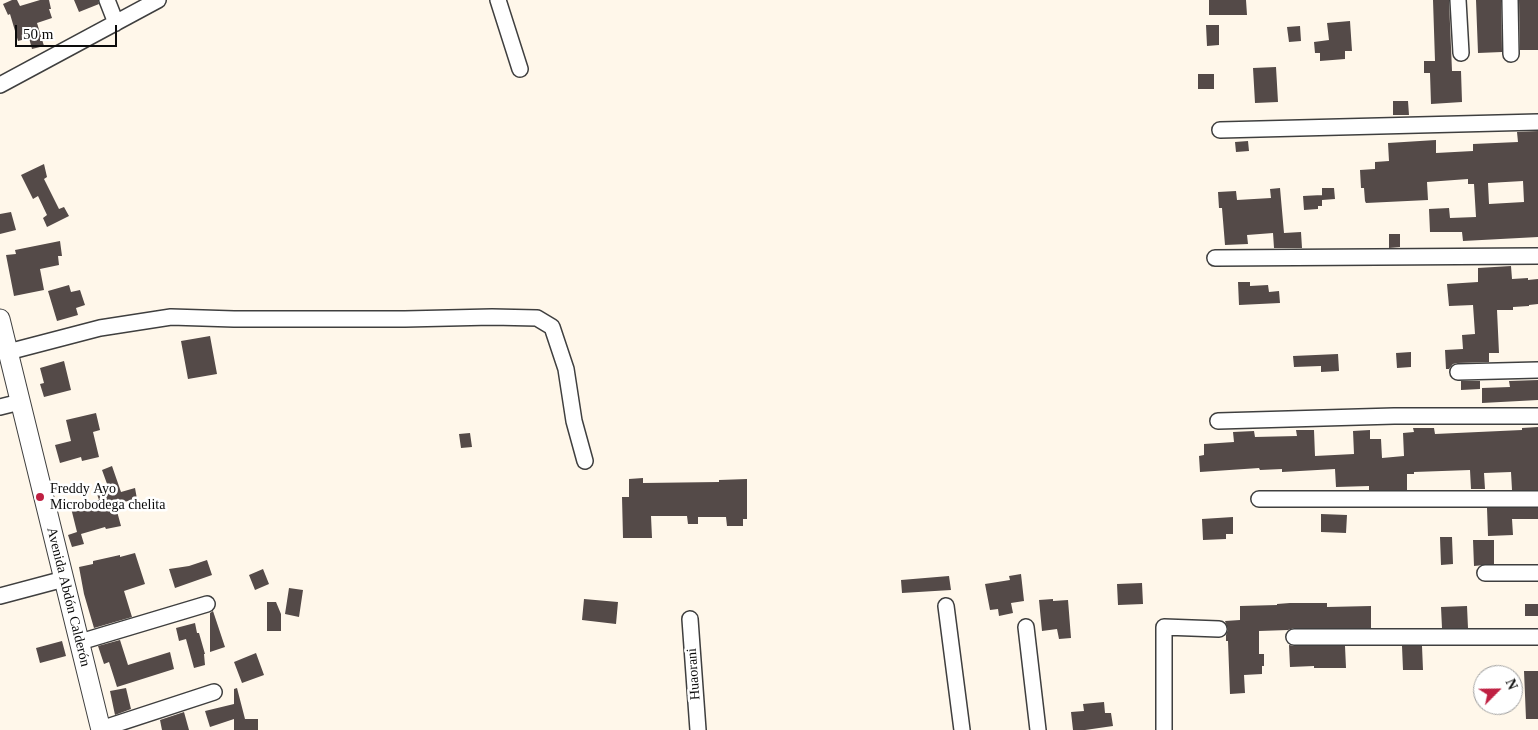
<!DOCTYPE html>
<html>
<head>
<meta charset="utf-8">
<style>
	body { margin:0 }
	#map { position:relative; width:1538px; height:730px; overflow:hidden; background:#fff7ea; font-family:"Times New Roman",serif }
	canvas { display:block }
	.north { position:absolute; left:1473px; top:665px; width:50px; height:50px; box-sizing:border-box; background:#fff; border:1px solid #9e9e9e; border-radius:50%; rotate:67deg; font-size:14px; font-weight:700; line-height:20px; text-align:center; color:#0c0c0c }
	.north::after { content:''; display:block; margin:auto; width:18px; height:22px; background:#bf2042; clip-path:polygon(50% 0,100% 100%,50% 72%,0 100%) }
	.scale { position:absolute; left:15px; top:25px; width:102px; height:22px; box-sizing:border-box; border:2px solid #0c0c0c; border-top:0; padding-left:6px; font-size:15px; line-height:18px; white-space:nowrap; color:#0c0c0c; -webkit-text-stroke:4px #fff; paint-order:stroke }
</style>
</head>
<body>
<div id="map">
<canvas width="1538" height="730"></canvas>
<div class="north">N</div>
<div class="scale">50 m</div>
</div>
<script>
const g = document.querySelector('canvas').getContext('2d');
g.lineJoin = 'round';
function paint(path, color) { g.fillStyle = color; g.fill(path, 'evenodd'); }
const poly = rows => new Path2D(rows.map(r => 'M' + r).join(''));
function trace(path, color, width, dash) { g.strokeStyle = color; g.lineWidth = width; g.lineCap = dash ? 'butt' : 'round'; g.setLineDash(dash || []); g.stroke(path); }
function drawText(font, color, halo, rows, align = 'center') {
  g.font = font + ' "Times New Roman",serif'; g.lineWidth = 5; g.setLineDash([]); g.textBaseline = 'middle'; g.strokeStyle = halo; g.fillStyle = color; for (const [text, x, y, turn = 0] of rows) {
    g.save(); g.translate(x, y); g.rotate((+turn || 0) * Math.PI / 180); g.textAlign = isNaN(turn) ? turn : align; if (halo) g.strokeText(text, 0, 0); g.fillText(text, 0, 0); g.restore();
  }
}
const building = poly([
	[12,0,17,0,20,6,40,0,49,0,51,9,49,9,52,18,37,23,44,46,32,49,29,38,18,41,10,14,8,15,3,4],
	[74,0,98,0,99,4,79,12],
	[1209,0,1246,0,1247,15,1209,15],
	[1433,0,1449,0,1452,71,1461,71,1462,102,1431,104,1430,73,1424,73,1424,61,1435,61],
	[1476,0,1501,0,1502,52,1478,53],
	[1519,0,1538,0,1538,50,1520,50],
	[1350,21,1352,51,1345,51,1345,59,1320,61,1320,53,1315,53,1314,42,1329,40,1327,23],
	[1206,25,1219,25,1219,45,1207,46],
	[1300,26,1301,41,1289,42,1287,27],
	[1276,67,1278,102,1255,103,1253,68],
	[1198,74,1214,74,1214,89,1198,89],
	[1393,101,1408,101,1409,115,1393,115],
	[1538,131,1538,237,1463,241,1462,232,1430,232,1429,209,1449,208,1450,218,1476,217,1474,184,1468,184,1468,179,1427,182,1428,200,1366,203,1365,201,1364,188,1361,188,1360,170,1375,169,1375,162,1389,161,1388,143,1436,140,1436,153,1473,151,1473,144,1518,142,1517,132],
	[1523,181,1524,202,1489,204,1488,183],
	[1248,141,1249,151,1236,152,1235,142],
	[44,164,47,177,44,179,59,209,64,207,69,216,47,227,43,218,47,215,38,196,33,199,21,175],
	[1280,188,1284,233,1301,232,1302,248,1274,248,1273,233,1247,235,1248,244,1225,245,1222,208,1219,208,1218,192,1236,191,1237,200,1271,198,1270,189],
	[1322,188,1334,188,1335,199,1322,200],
	[1322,195,1322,206,1318,206,1318,209,1304,210,1303,196],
	[11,212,16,230,0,234,0,214],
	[1389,234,1400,234,1400,247,1389,248],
	[60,241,62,256,58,256,59,265,40,269,44,290,14,296,6,255,16,254,15,250],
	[1511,266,1512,279,1528,278,1528,280,1538,279,1538,304,1529,305,1529,306,1513,307,1513,310,1497,310,1499,353,1489,353,1489,362,1457,363,1453,364,1449,369,1446,369,1445,350,1463,349,1462,335,1475,334,1473,305,1449,306,1447,284,1478,282,1478,268],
	[1238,282,1250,282,1250,286,1268,285,1269,292,1279,291,1280,303,1239,305],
	[69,285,71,292,80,290,85,305,76,308,78,315,57,321,48,291],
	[210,336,217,374,188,379,181,341],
	[1411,352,1411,367,1397,368,1396,353],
	[1338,354,1339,371,1321,372,1321,366,1294,367,1293,356],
	[64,361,71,390,44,397,40,384,44,383,40,368],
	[1538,380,1538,400,1482,403,1482,388,1510,387,1509,381],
	[1461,381,1480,381,1480,389,1461,390],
	[96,413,100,430,93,432,99,457,82,461,81,457,60,463,55,445,71,441,66,420],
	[1538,427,1538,490,1512,490,1511,472,1484,473,1485,489,1471,489,1470,470,1414,472,1414,474,1407,474,1407,490,1369,490,1369,486,1336,487,1335,469,1282,472,1282,469,1260,470,1259,468,1200,472,1199,456,1204,455,1204,444,1234,442,1233,432,1254,431,1255,437,1297,436,1296,430,1314,430,1315,456,1354,454,1353,431,1370,430,1370,439,1381,439,1382,458,1404,456,1403,433,1414,432,1413,428,1434,428,1435,434,1522,430,1522,428],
	[470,433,472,447,461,448,459,434],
	[112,466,121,492,135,488,137,499,115,504,121,526,106,529,105,527,81,534,84,544,72,547,68,535,77,532,71,508,99,500,97,494,110,492,102,470],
	[643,478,643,483,719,482,719,480,747,479,747,519,743,519,743,526,727,526,726,517,698,517,698,524,688,524,687,516,651,516,652,538,623,538,622,497,629,497,629,479],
	[1487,508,1538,508,1538,519,1512,519,1513,535,1488,536],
	[1321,514,1347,515,1346,533,1321,532],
	[1233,517,1233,534,1226,534,1226,539,1203,540,1202,519],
	[1440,537,1452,537,1453,564,1441,565],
	[1473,540,1494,540,1494,564,1474,566],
	[135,553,145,584,124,591,132,617,94,628,84,594,79,567,93,564,93,561,120,555,120,557],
	[207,560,212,575,175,588,169,569,189,566],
	[263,569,269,584,255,590,249,575],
	[1021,574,1024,601,1011,603,1013,613,999,616,998,609,990,610,985,584,1010,580,1009,576],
	[949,576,951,590,902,593,901,580],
	[1142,583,1143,604,1118,605,1117,584],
	[289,588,303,590,299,617,285,614],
	[584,599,618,602,616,624,582,620],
	[1053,599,1053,601,1068,600,1071,638,1059,639,1057,629,1042,631,1039,600],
	[267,602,276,602,281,614,281,631,267,631],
	[1290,603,1327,603,1327,607,1371,606,1371,628,1294,628,1288,630,1259,631,1259,654,1264,654,1264,666,1262,666,1262,674,1244,675,1245,693,1230,694,1228,641,1226,641,1226,635,1228,629,1225,621,1240,620,1240,606,1277,605,1277,604],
	[1525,604,1538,604,1538,616,1525,616],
	[1467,606,1468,628,1442,628,1441,607],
	[213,611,225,647,210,652,210,613],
	[195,623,197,633,199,633,205,654,204,654,205,665,194,668,186,639,179,641,176,628],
	[120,640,128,665,170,652,174,669,117,687,109,662,104,664,98,646],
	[62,641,66,656,40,663,36,648],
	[1289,645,1294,646,1345,646,1346,668,1314,668,1314,666,1290,667],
	[1402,646,1422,646,1423,670,1403,670],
	[256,653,264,675,242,683,234,662],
	[1524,671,1538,671,1538,719,1526,719],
	[126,688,131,709,115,715,110,691],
	[237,688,245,719,258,719,258,730,234,730,234,719,210,727,205,711,234,704,234,689],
	[1104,702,1105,713,1111,713,1113,726,1085,730,1073,730,1071,712,1084,711,1083,704],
	[184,712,189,730,162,730,160,720]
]);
const minor = poly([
	[107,0,116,23],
	[498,0,520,69],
	[1458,0,1461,53],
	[1510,0,1511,54],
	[0,85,158,0],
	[1220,130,1538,122],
	[1215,258,1538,256],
	[8,352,100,328,171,317,234,319,405,319,492,317,537,318,552,327,566,369,574,421,585,461],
	[1458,372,1538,370],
	[0,407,20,402],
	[1218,421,1394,416,1538,416],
	[1259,499,1538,499],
	[1485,573,1538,573],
	[0,596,64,579],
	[946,606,962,730],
	[690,619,698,730],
	[1026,627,1038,730],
	[1294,637,1538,637],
	[80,642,207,604],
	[101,729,214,692],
	[1164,730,1164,627,1219,629]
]);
const tertiary = poly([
	[0,319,101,730]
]);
const markers = [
	[40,497,5,"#bf2042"]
];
const poiNames = [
	["Freddy Ayo",50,489],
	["Microbodega chelita",50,505]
];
const streetNames = [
	["Avenida Abdón Calderón",68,597,76],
	["Huaorani",694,674,-94]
];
paint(building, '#544a48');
trace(minor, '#3f3f3f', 18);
trace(tertiary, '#3f3f3f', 21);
trace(minor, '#fff', 15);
trace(tertiary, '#fff', 19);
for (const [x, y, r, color] of markers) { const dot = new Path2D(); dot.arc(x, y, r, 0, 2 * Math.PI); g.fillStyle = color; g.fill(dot); trace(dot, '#fff', 2); }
drawText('14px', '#0c0c0c', '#fff', poiNames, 'left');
drawText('14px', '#0c0c0c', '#fff', streetNames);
</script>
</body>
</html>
